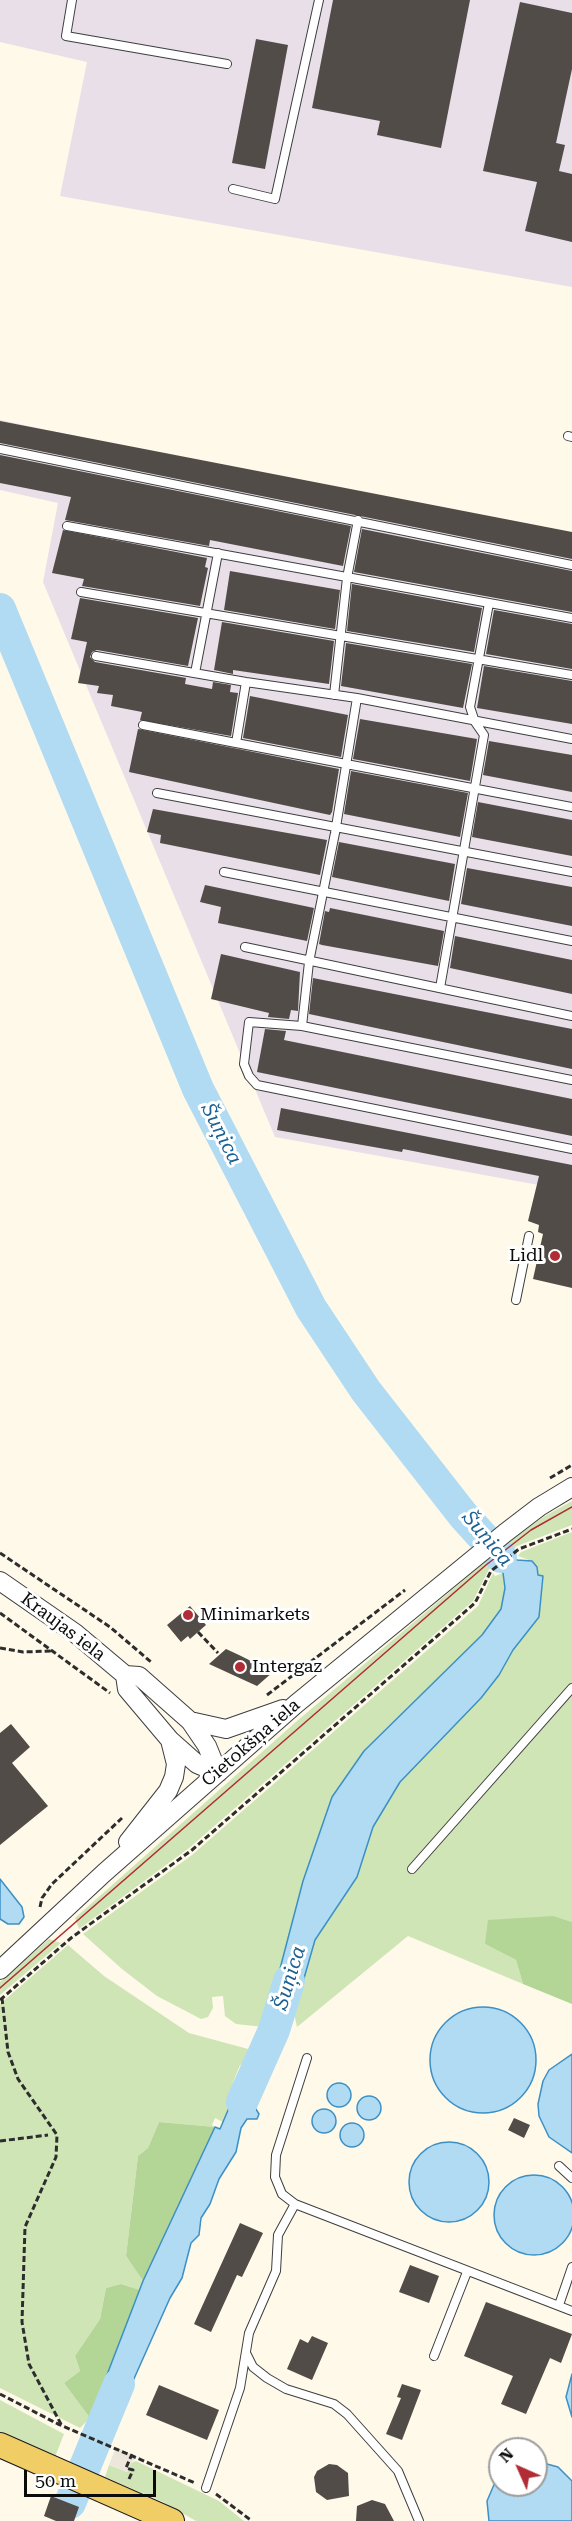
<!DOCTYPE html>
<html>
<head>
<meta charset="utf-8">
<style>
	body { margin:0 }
	#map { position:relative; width:572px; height:2521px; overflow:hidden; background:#fef9e9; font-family:"Roboto Serif",serif }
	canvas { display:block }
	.north { position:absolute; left:488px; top:2437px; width:60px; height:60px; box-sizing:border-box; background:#fff; border:2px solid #9d9d9d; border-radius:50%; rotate:315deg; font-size:16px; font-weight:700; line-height:24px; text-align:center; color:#0b0b0b }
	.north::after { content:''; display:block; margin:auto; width:21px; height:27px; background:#b12c34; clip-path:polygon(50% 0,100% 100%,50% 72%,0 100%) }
	.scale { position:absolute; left:24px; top:2470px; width:132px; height:27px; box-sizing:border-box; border:3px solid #0b0b0b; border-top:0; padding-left:8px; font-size:18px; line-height:21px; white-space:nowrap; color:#0b0b0b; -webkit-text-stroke:4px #fff; paint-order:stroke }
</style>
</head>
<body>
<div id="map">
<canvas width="572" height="2521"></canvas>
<div class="north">N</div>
<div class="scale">50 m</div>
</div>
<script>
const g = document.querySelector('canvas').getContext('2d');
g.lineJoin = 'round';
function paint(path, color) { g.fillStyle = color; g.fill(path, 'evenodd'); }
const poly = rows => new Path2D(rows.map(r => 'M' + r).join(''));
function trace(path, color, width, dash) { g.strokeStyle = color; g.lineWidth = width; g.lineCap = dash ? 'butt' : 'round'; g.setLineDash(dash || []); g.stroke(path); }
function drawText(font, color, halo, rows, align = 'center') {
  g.font = font + ' "Roboto Serif",serif'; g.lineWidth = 6; g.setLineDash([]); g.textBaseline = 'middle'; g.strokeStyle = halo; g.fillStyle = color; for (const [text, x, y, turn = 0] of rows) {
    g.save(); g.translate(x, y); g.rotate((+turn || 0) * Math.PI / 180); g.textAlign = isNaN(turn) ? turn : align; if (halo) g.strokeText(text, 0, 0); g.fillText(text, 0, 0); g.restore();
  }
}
const industrial = poly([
	[0,0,572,0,572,287,60,196,87,62,0,42],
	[0,420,572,541,572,1191,275,1137,43,582,58,503,0,490]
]);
const green = poly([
	[572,1501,572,1525,517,1546,489,1569,473,1601,189,1848,79,1929,75,1918,297,1721,511,1540,545,1516],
	[572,1532,572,1922,554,1916,485,1944,516,1960,523,1984,408,1936,297,2027,294,2013,315,1940,357,1877,373,1827,400,1782,481,1698,499,1675,513,1650,539,1617,538,1576,532,1561,518,1556,521,1552],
	[493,1573,495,1576,503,1573,505,1588,501,1609,482,1635,364,1751,332,1797,303,1881,264,2027,236,2024,225,2016,223,1996,212,1997,213,2008,208,2017,201,2019,157,1996,122,1969,83,1934,192,1855,478,1606],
	[49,1939,61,1943,0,1995,0,1982],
	[68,1945,104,1976,189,2033,248,2049,248,2052,257,2057,255,2062,240,2065,233,2082,238,2087,223,2122,215,2118,212,2125,215,2127,159,2122,148,2148,138,2156,126,2256,143,2281,140,2290,121,2284,106,2288,100,2319,75,2356,80,2371,64,2383,90,2418,80,2428,0,2388,0,2004],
	[0,2400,64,2434,55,2457,0,2432],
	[136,2461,219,2501,244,2521,196,2521,163,2502,105,2477,109,2465,127,2472,131,2463]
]);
const forest = poly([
	[554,1916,572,1922,572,2004,523,1984,516,1960,485,1944,488,1920],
	[159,2122,215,2127,143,2281,126,2256,138,2156,148,2148],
	[121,2284,140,2290,90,2418,64,2383,80,2371,75,2356,100,2319,106,2288]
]);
const plaza = poly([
	[116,2447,137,2457,131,2463,127,2472,109,2465]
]);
const water = poly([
	[479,1518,517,1560,532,1561,537,1567,538,1575,543,1576,539,1617,513,1650,499,1675,481,1698,400,1782,373,1827,357,1877,315,1940,294,2013,281,2024,274,2021,271,2003,303,1881,332,1797,364,1751,482,1635,501,1609,505,1588,503,1573,467,1530,479,1518],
	[0,1879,22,1907,24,1917,19,1924,8,1924,0,1919,0,1879],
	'430 2060a53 53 0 1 1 106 0a53 53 0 1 1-106 0Z',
	[572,2054,572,2153,549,2137,539,2116,538,2104,543,2081,549,2070,572,2054],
	[255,2062,263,2065,265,2071,254,2106,259,2114,257,2119,247,2119,241,2128,236,2152,219,2179,210,2204,201,2218,199,2235,191,2243,182,2278,170,2298,112,2428,90,2419,143,2281,215,2127,220,2129,248,2063,255,2062],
	'327 2095a12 12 0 1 1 24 0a12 12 0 1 1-24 0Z',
	'357 2108a12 12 0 1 1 24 0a12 12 0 1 1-24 0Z',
	'312 2121a12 12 0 1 1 24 0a12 12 0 1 1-24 0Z',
	'340 2135a12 12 0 1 1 24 0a12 12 0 1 1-24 0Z',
	'409 2182a40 40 0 1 1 80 0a40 40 0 1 1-80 0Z',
	'494 2215a40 40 0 1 1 80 0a40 40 0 1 1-80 0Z',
	[572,2374,572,2417,566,2397,572,2374],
	[536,2461,558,2467,572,2481,572,2521,489,2521,487,2501,496,2480,500,2476,500,2485,536,2485,536,2461]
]);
const pier = poly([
	[487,1522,518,1557,499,1573,469,1538]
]);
const river = poly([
	[0,609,198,1089,311,1308,366,1391,463,1515,501,1557],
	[242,2102,274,2030,289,1981],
	[70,2503,119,2384]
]);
const building = poly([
	[333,0,470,0,441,148,377,135,380,121,312,108],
	[520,2,572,13,572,69,556,143,565,145,559,171,572,174,572,242,525,231,537,182,483,171],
	[256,39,288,45,265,169,232,163],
	[0,421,572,532,572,559,0,443],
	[0,455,351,526,343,566,210,540,209,546,65,520,71,497,0,483],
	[362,529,572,571,572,612,354,572],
	[63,530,207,558,205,567,208,568,200,606,82,586,84,579,52,573],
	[230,571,340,590,335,629,224,610],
	[352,584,482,608,474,652,347,631],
	[80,598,198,618,188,666,97,650,92,652,90,657,95,662,186,678,185,684,212,689,213,682,231,685,230,692,238,693,231,736,140,720,142,712,111,706,113,695,97,693,99,686,78,683,87,642,71,639],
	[494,610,572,624,572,669,486,654],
	[222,622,334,641,329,684,233,670,233,674,214,670],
	[346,643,472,664,463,708,341,686],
	[484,666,572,681,572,724,477,708],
	[250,696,348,715,341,757,243,738],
	[360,719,477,739,470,781,353,759],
	[138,729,339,769,332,812,330,815,129,772],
	[489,741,572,755,572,792,483,775],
	[351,771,468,793,460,837,344,814],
	[478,802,572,820,572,856,472,837],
	[153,809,327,840,320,875,160,843,161,835,147,832],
	[339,842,455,864,449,901,332,877],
	[467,868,572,887,572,926,461,904],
	[205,885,314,908,307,941,218,923,221,907,200,902],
	[330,908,444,931,438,966,322,945,319,944,325,911,329,912],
	[455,936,572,960,572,994,450,968],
	[221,954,300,972,298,1011,291,1010,289,1019,268,1017,269,1013,211,999],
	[313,978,572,1029,572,1069,309,1014],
	[265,1029,286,1031,284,1040,572,1099,572,1136,257,1072],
	[281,1108,572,1165,572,1288,533,1279,543,1234,538,1232,539,1225,528,1221,539,1176,403,1149,402,1152,277,1130],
	[190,1606,206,1625,190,1639,188,1636,181,1642,167,1625],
	[226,1649,239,1655,273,1672,257,1686,209,1664],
	[11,1724,30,1747,12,1763,48,1806,0,1845,0,1733],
	[514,2118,530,2125,524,2138,508,2130],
	[240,2223,263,2233,242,2277,237,2275,211,2332,194,2324],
	[410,2265,439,2276,429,2303,399,2292],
	[486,2302,572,2334,561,2363,550,2358,526,2414,501,2404,513,2376,464,2356],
	[312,2336,328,2343,312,2380,287,2369,300,2339,308,2343],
	[402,2384,421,2390,402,2440,386,2434,401,2398,397,2397],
	[159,2385,219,2410,207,2440,146,2415],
	[329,2464,337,2465,348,2473,349,2496,327,2500,316,2492,314,2477,317,2471],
	[51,2496,79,2507,74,2521,56,2521,44,2516],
	[372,2500,385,2504,394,2521,356,2521,357,2506]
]);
const path = poly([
	[550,1478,572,1465],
	[0,1553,110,1627,151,1662],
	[0,1613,110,1693],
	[198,1632,218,1653],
	[0,1648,23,1652,52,1651],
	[267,1695,405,1590],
	[40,1907,42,1898,52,1884,122,1818],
	[2,1998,8,2052,18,2079,57,2135,56,2157,25,2227,22,2322,29,2364,62,2426],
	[0,2000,71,1938,192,1850,475,1603,491,1571,519,1549,572,1529],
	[0,2141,48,2135],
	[0,2394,58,2424,195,2483],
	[129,2479,133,2470,126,2468,132,2454],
	[216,2494,252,2521]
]);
const service = poly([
	[72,0,66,36,227,64],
	[233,189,275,199,319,0],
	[568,436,572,437],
	[0,449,572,565],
	[67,526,572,618],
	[81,592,572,675],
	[96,656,246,682,357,698,572,739],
	[195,673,218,553],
	[246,682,236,743,572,807],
	[334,695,347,578,358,520],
	[143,725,236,743],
	[157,793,572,872],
	[224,872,572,941],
	[245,947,572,1016],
	[440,988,484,735,475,722,470,707,489,603],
	[302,1026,309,962,335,833,357,698],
	[572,1080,302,1026,249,1022,244,1064,249,1076,257,1085,572,1149],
	[516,1300,529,1236],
	[412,1869,572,1688],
	[559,2166,572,2178],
	[295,2204,572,2311],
	[559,2305,572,2267],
	[246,2353,253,2367,267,2378,286,2389,334,2404,347,2414,398,2471,419,2521],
	[434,2356,467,2272],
	[206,2488,240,2388,249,2333,276,2271,278,2235,295,2204,282,2194,275,2177,276,2155,307,2058]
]);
const tertiary = poly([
	[0,1581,75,1633,125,1675,139,1676,190,1721,207,1746,218,1773],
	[125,1675,127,1689,170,1740,197,1764,218,1773],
	[190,1721,226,1729,283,1709],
	[128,1842,168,1791,174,1777,176,1764,170,1740],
	[0,1970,104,1873,296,1704,505,1533,539,1507,572,1487]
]);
const primary = poly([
	[0,2445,172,2521]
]);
const tram = poly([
	[0,1988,486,1565,531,1530,572,1507]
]);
const markers = [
	[555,1256,6,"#b12c34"],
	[188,1615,6,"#b12c34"],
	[240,1667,6,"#b12c34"]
];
const poiNames = [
	["Lidl",543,1256,"right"],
	["Minimarkets",200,1615],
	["Intergaz",252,1667]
];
const streetNames = [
	["Kraujas iela",63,1627,37],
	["Cietokšņa iela",251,1743,-41]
];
const waterNames = [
	["Šuņica",221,1134,63],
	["Šuņica",487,1539,50],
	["Šuņica",290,1978,-73]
];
paint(industrial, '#e8dfe9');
paint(green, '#cfe5b6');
paint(forest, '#b3d596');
paint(plaza, '#ece7da');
paint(water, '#b1dbf2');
trace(water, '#3c90c5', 1.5);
paint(pier, '#fef9e9');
trace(river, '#b1dbf2', 32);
paint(building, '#524c48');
trace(service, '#3e3e3e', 10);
trace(tertiary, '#3e3e3e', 20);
trace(primary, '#1c1c1c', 26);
trace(path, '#2d2d2d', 3, [6, 3]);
trace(service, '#fff', 8);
trace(tertiary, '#fff', 18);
trace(primary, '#f1cd66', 24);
trace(tram, '#b12c34', 1.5);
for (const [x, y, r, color] of markers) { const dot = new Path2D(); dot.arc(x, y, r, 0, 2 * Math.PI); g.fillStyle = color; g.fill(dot); trace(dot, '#fff', 2); }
drawText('18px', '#0b0b0b', '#fff', poiNames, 'left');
drawText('18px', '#0b0b0b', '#fff', streetNames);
drawText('italic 20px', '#1c6194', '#fff', waterNames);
</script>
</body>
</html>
